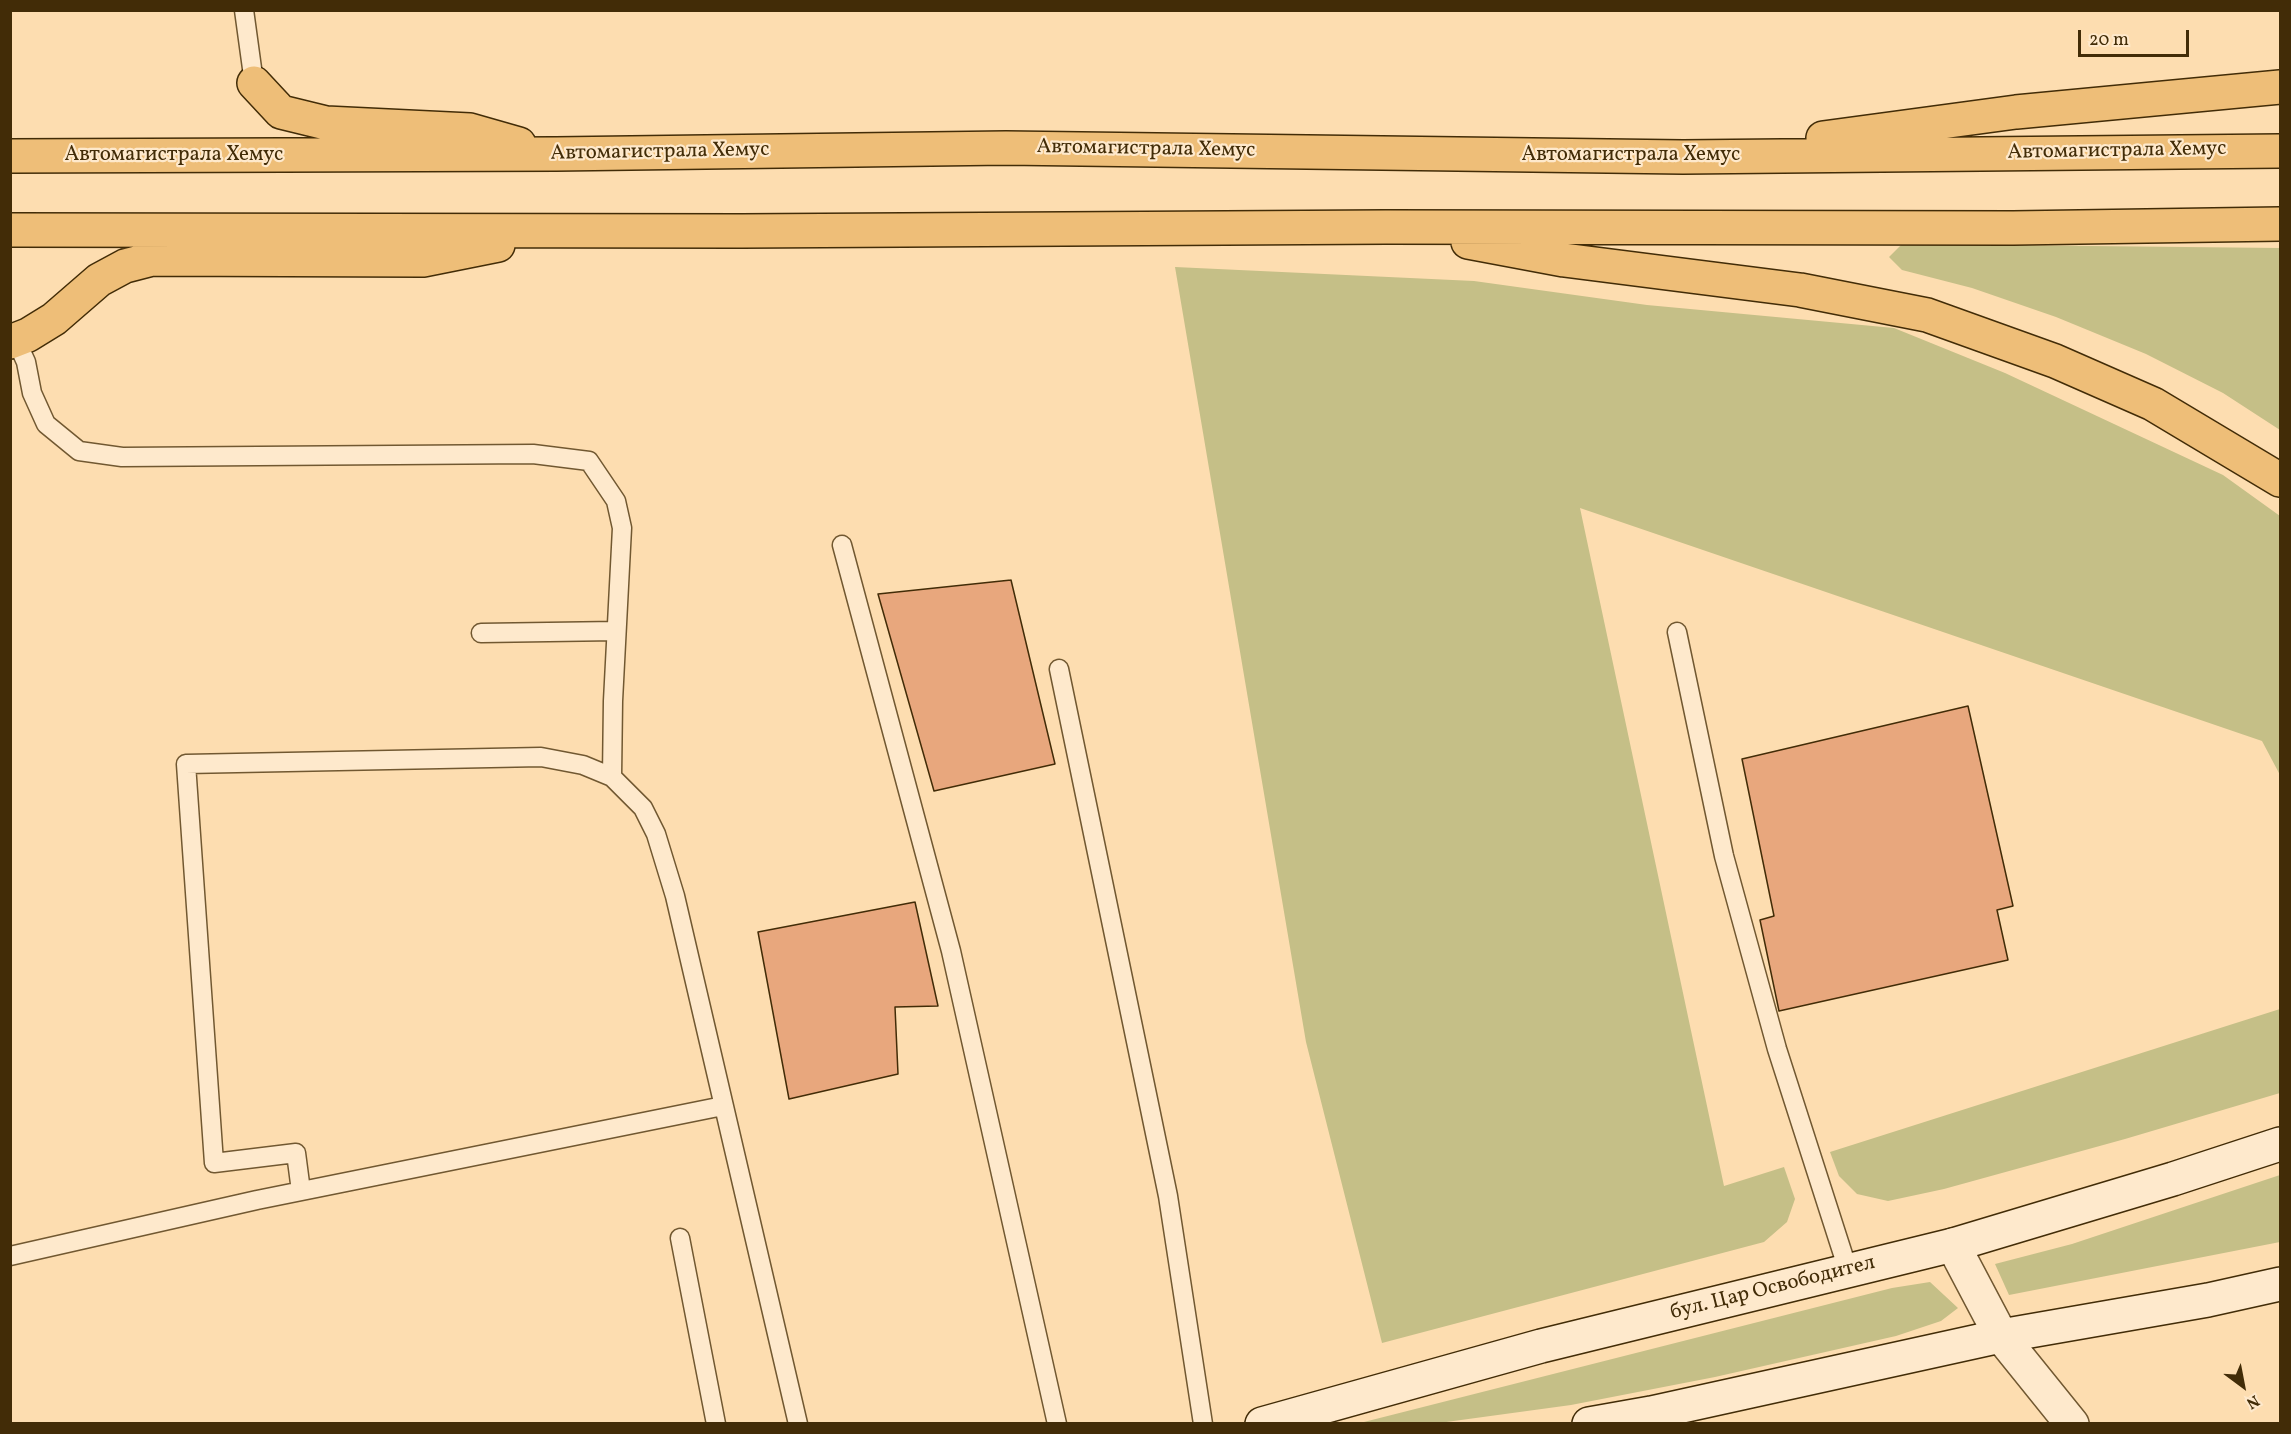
<!DOCTYPE html>
<html>
<head>
<meta charset="utf-8">
<style>
	body { margin:0 }
	#map { position:relative; width:2291px; height:1434px; overflow:hidden; background:#fdddb0; font-family:Vollkorn,serif }
	canvas { display:block }
	.frame { position:absolute; inset:0; border:12px solid #422c07; pointer-events:none }
	.north { position:absolute; left:2213px; top:1356px; width:60px; height:60px; -webkit-text-stroke:4px #fee9cc; paint-order:stroke; rotate:148deg; font-size:16px; font-weight:700; line-height:24px; text-align:center; color:#422c07 }
	.north::after { content:''; display:block; margin:auto; width:21px; height:27px; background:#422c07; clip-path:polygon(50% 0,100% 100%,50% 72%,0 100%) }
	.scale { position:absolute; left:2078px; top:30px; width:111px; height:27px; box-sizing:border-box; border:3px solid #422c07; border-top:0; padding-left:8px; font-size:18px; line-height:21px; white-space:nowrap; color:#422c07; -webkit-text-stroke:4px #fee9cc; paint-order:stroke }
</style>
</head>
<body>
<div id="map">
<canvas width="2291" height="1434"></canvas>
<div class="frame"></div>
<div class="north">N</div>
<div class="scale">20 m</div>
</div>
<script>
const g = document.querySelector('canvas').getContext('2d');
g.lineJoin = 'round';
function paint(path, color) { g.fillStyle = color; g.fill(path, 'evenodd'); }
const poly = rows => new Path2D(rows.map(r => 'M' + r).join(''));
function trace(path, color, width, dash) { g.strokeStyle = color; g.lineWidth = width; g.lineCap = dash ? 'butt' : 'round'; g.setLineDash(dash || []); g.stroke(path); }
function drawText(font, color, halo, rows, align = 'center') {
  g.font = font + ' Vollkorn,serif'; g.lineWidth = 4.5; g.setLineDash([]); g.textBaseline = 'middle'; g.strokeStyle = halo; g.fillStyle = color; for (const [text, x, y, turn = 0] of rows) {
    g.save(); g.translate(x, y); g.rotate((+turn || 0) * Math.PI / 180); g.textAlign = isNaN(turn) ? turn : align; if (halo) g.strokeText(text, 0, 0); g.fillText(text, 0, 0); g.restore();
  }
}
const green = poly([
	[1902,244,2280,248,2280,430,2223,393,2146,354,2056,317,1972,288,1902,270,1889,257],
	[1175,267,1474,281,1647,305,1894,328,2005,373,2223,475,2280,516,2280,775,2262,741,1580,508,1724,1186,1784,1167,1795,1199,1787,1222,1764,1242,1382,1343,1306,1042],
	[2280,1009,2280,1093,2125,1139,1944,1189,1888,1201,1857,1194,1839,1176,1830,1152],
	[2280,1175,2280,1242,2009,1295,1995,1264,2072,1244],
	[1930,1282,1958,1308,1941,1321,1896,1336,1715,1377,1571,1405,1439,1423,1360,1423,1892,1288]
]);
const building = poly([
	[1011,580,1055,764,934,791,878,594,1011,580],
	[1968,706,2013,906,1997,910,2008,960,1779,1011,1760,920,1774,916,1742,759,1968,706],
	[915,902,938,1006,895,1007,898,1074,789,1099,758,932,915,902]
]);
const lane = poly([
	[244,10,254,83],
	[16,340,26,362,32,393,46,424,79,451,122,457,533,454,589,461,616,501,622,528,613,701,612,777],
	[842,545,951,951,1057,1424],
	[1677,632,1724,856,1777,1049,1848,1270],
	[481,633,616,631],
	[1059,669,1168,1196,1203,1424],
	[301,1191,296,1153,214,1163,186,764,541,757,583,765,612,777,643,808,656,834,675,896,798,1424],
	[680,1238,716,1424],
	[10,1256,257,1200,723,1106]
]);
const street = poly([
	[1953,1245,2001,1336,2072,1424]
]);
const secondary = poly([
	[1262,1424,1541,1346,1953,1245,2173,1179,2280,1144],
	[1589,1424,1651,1413,2001,1336,2208,1300,2280,1284]
]);
const highway = poly([
	[254,83,281,112,326,123,470,130,519,144],
	[1823,138,2016,112,2280,87],
	[10,156,556,154,1006,148,1683,157,2280,151],
	[10,230,742,231,1386,227,2013,228,2280,224],
	[1468,242,1564,260,1800,290,1927,315,2055,361,2153,404,2280,480],
	[10,342,28,335,54,319,99,280,125,266,152,259,423,260,498,245]
]);
const streetNames = [
	["Автомагистрала Хемус",1146,150,1],
	["Автомагистрала Хемус",2117,152,-1],
	["Автомагистрала Хемус",660,153,-1],
	["Автомагистрала Хемус",174,156],
	["Автомагистрала Хемус",1631,156],
	["бул. Цар Освободител",1773,1289,-14]
];
paint(green, '#c5bf87');
paint(building, '#e8a77d');
trace(building, '#422c07', 1.5);
trace(lane, '#715831', 21);
trace(street, '#715831', 36);
trace(secondary, '#422c07', 36);
trace(highway, '#422c07', 36);
trace(lane, '#fee9cc', 18);
trace(street, '#fee9cc', 33);
trace(secondary, '#fee9cc', 33);
trace(highway, '#eebe78', 33);
drawText('21px', '#422c07', '#fee9cc', streetNames);
</script>
</body>
</html>
